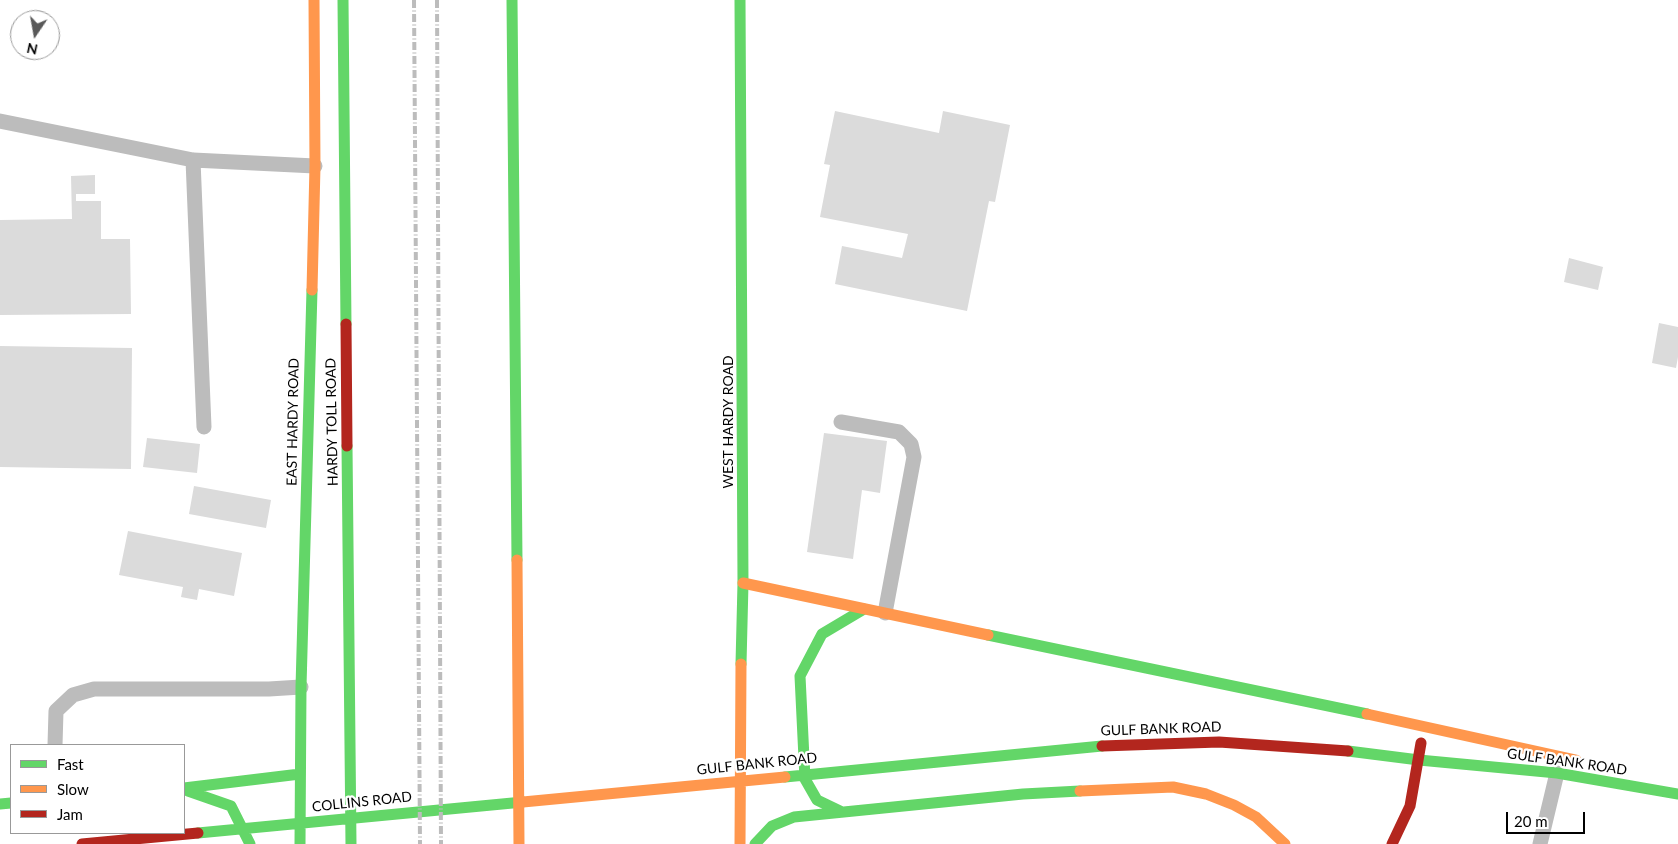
<!DOCTYPE html>
<html>
<head>
<meta charset="utf-8">
<style>
	body { margin:0 }
	#map { position:relative; width:1678px; height:844px; overflow:hidden; background:#fff; font-family:Lato,sans-serif }
	canvas { display:block }
	.legend { position:absolute; left:10px; top:744px; width:175px; height:90px; box-sizing:border-box; background:#fff; border:1px solid #999; margin:0; padding:6px 9px; list-style:none; font-size:15px; color:#000 }
	.legend li { display:flex; align-items:center; gap:10px; height:25px }
	.legend b { width:25px; border:1px solid #999 }
	.north { position:absolute; left:10px; top:10px; width:50px; height:50px; box-sizing:border-box; background:#fff; border:1px solid #999; border-radius:50%; rotate:192deg; font-size:14px; font-weight:700; line-height:20px; text-align:center; color:#000 }
	.north::after { content:''; display:block; margin:auto; width:18px; height:22px; background:#595959; clip-path:polygon(50% 0,100% 100%,50% 72%,0 100%) }
	.scale { position:absolute; left:1506px; top:812px; width:79px; height:22px; box-sizing:border-box; border:2px solid #000; border-top:0; padding-left:6px; font-size:15px; line-height:18px; white-space:nowrap; color:#000; -webkit-text-stroke:4px #fff; paint-order:stroke }
</style>
</head>
<body>
<div id="map">
<canvas width="1678" height="844"></canvas>
<ul class="legend">
<li><b style="height:6px;background:#63d668"></b>Fast</li>
<li><b style="height:6px;background:#ff974d"></b>Slow</li>
<li><b style="height:6px;background:#b3261e"></b>Jam</li>
</ul>
<div class="north">N</div>
<div class="scale">20 m</div>
</div>
<script>
const g = document.querySelector('canvas').getContext('2d');
g.lineJoin = 'round';
function paint(path, color) { g.fillStyle = color; g.fill(path, 'evenodd'); }
const poly = rows => new Path2D(rows.map(r => 'M' + r).join(''));
function trace(path, color, width, dash) { g.strokeStyle = color; g.lineWidth = width; g.lineCap = dash ? 'butt' : 'round'; g.setLineDash(dash || []); g.stroke(path); }
function drawText(font, color, halo, rows, align = 'center') {
  g.font = font + ' Lato,sans-serif'; g.lineWidth = 4.5; g.setLineDash([]); g.textBaseline = 'middle'; g.strokeStyle = halo; g.fillStyle = color; for (const [text, x, y, turn = 0] of rows) {
    g.save(); g.translate(x, y); g.rotate((+turn || 0) * Math.PI / 180); g.textAlign = isNaN(turn) ? turn : align; if (halo) g.strokeText(text, 0, 0); g.fillText(text, 0, 0); g.restore();
  }
}
const building = poly([
	[835,111,939,133,943,111,1010,125,995,202,989,201,967,311,835,284,842,246,902,258,908,234,820,217,830,165,824,164],
	[95,175,95,194,76,194,76,201,101,201,101,239,130,239,131,314,0,315,0,220,72,219,71,176],
	[1569,258,1603,267,1598,290,1564,282],
	[1659,323,1678,327,1678,357,1676,368,1652,363],
	[0,346,132,348,131,469,0,467],
	[824,433,887,441,880,493,862,490,853,559,807,552],
	[147,438,200,444,197,473,143,467],
	[194,486,271,500,266,528,189,514],
	[128,531,242,553,234,596,199,589,197,600,181,597,183,587,119,575]
]);
const lane = poly([
	[0,121,193,160,315,166],
	[193,160,204,427],
	[841,422,899,432,911,444,914,457,885,613],
	[55,745,56,711,73,695,94,689,269,689,301,687],
	[1540,844,1557,773]
]);
const fast = poly([
	[343,0,346,324],
	[512,0,517,560],
	[740,0,743,583,741,664],
	[347,446,351,844],
	[988,635,1367,714],
	[1348,751,1419,760,1557,773,1678,794],
	[785,777,1102,746],
	[184,788,300,774],
	[188,791,231,806,250,844],
	[0,804,11,803],
	[842,812,817,800,805,779,800,676,822,634,864,609],
	[198,833,523,802],
	[300,844,301,687,312,290],
	[755,844,772,826,794,817,1023,794,1080,791]
]);
const slow = poly([
	[312,290,315,166,314,0],
	[517,560,519,844],
	[743,583,988,635],
	[1367,714,1576,760],
	[1080,791,1173,787,1206,794,1234,805,1256,817,1285,844],
	[523,802,785,777],
	[740,844,741,664]
]);
const jam = poly([
	[346,324,347,446],
	[1102,746,1219,742,1348,751],
	[82,844,198,833],
	[1392,844,1410,806,1421,743]
]);
const rail = poly([
	[414,0,420,844],
	[437,0,441,844]
]);
const streetNames = [
	["EAST HARDY ROAD",293,422,-89],
	["HARDY TOLL ROAD",332,422,-91],
	["WEST HARDY ROAD",728,422,-90],
	["GULF BANK ROAD",1161,729,-2],
	["GULF BANK ROAD",1567,762,8],
	["GULF BANK ROAD",757,764,-6],
	["COLLINS ROAD",362,802,-6]
];
paint(building, '#dbdbdb');
trace(lane, '#bcbcbc', 15);
trace(fast, '#63d668', 11);
trace(slow, '#ff974d', 11);
trace(jam, '#b3261e', 11);
trace(rail, '#bcbcbc', 4, [8, 2.5, 1, 2.5]);
drawText('14px', '#000', '#fff', streetNames);
</script>
</body>
</html>
